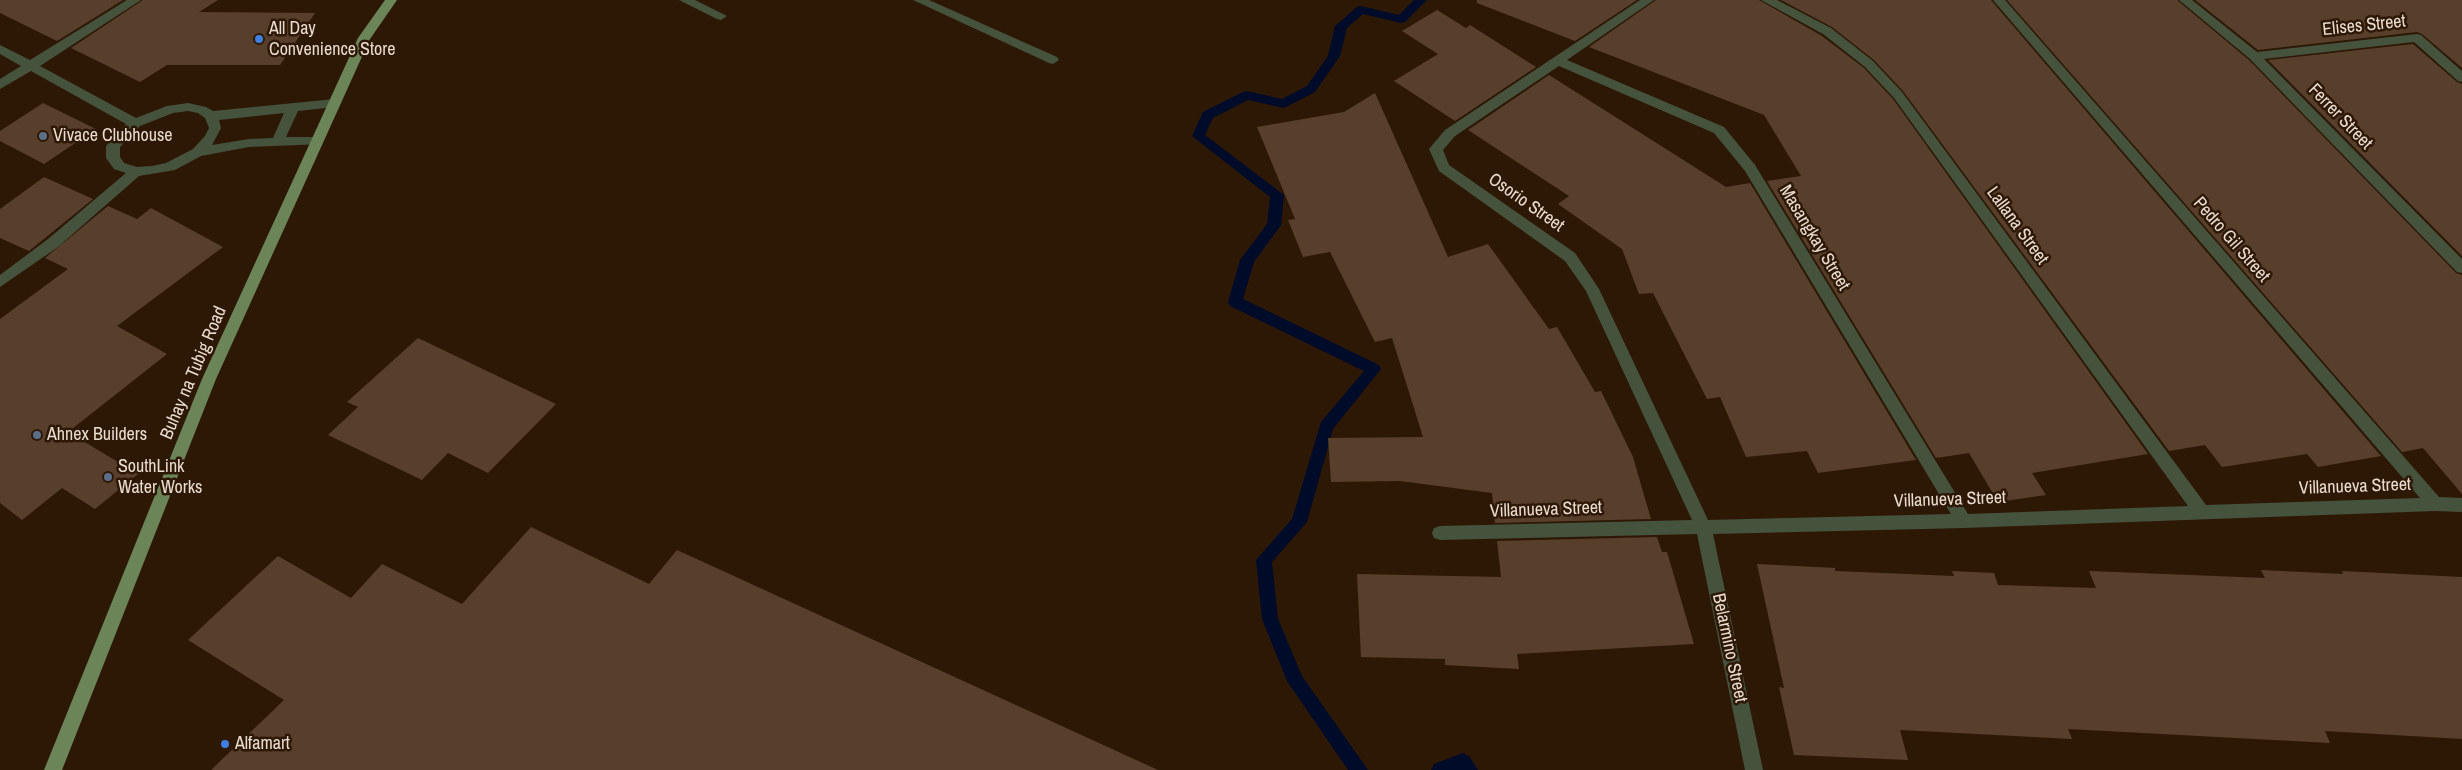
<!DOCTYPE html>
<html>
<head>
<meta charset="utf-8">
<style>
	body { margin:0 }
	canvas { display:block; background:#2d1805 }
</style>
</head>
<body>
<canvas width="2462" height="770"></canvas>
<script>
const g = document.querySelector('canvas').getContext('2d');
g.lineJoin = 'round';
const poly = rows => new Path2D(rows.map(r => 'M' + r).join(''));
function paint(path, color) { g.fillStyle = color; g.fill(path, 'evenodd'); }
function trace(path, color, width, dash) { g.strokeStyle = color; g.lineWidth = width; g.lineCap = dash ? 'butt' : 'round'; g.setLineDash(dash || []); g.stroke(path); }
function drawText(font, color, halo, rows, align = 'center') {
  g.font = font + ' "Archivo Narrow",sans-serif'; g.lineWidth = 5; g.setLineDash([]); g.textBaseline = 'middle'; g.strokeStyle = halo; g.fillStyle = color; for (const [text, x, y, turn = 0] of rows) {
    g.save(); g.translate(x, y); g.rotate((+turn || 0) * Math.PI / 180); g.textAlign = isNaN(turn) ? turn : align; if (halo) g.strokeText(text, 0, 0); g.fillText(text, 0, 0); g.restore();
  }
}
const stream = poly([
	[1414,0,1427,0,1405,22,1401,23,1363,14,1347,28,1340,56,1315,92,1284,108,1248,100,1213,118,1205,135,1284,195,1281,225,1254,262,1243,299,1379,365,1381,369,1333,429,1307,522,1272,562,1278,619,1302,676,1368,770,1348,770,1287,681,1262,619,1256,560,1292,519,1321,422,1364,371,1230,306,1228,302,1240,260,1267,224,1270,197,1192,136,1203,112,1243,92,1247,91,1282,99,1307,86,1328,56,1335,26,1357,7,1361,6,1399,15,1414,0],
	[1463,753,1469,756,1478,770,1431,770,1434,764,1463,753]
]);
const building = poly([
	[0,0,123,0,57,41,0,13],
	[143,0,218,0,199,12,315,13,280,65,167,65,140,82,71,48],
	[1477,0,1637,0,1575,41,1477,3],
	[1656,0,1759,0,1822,36,1864,68,1893,99,2148,454,2032,473,2046,495,1998,502,1969,453,1936,458,1767,181,1801,176,1764,115,1589,47],
	[1781,0,1991,0,2381,456,2318,467,2307,454,2222,467,2205,445,2169,451,1903,91,1874,60,1832,27],
	[2007,0,2177,0,2249,60,2456,273,2462,275,2462,494,2423,448,2402,452],
	[2195,0,2462,0,2462,68,2422,34,2417,32,2258,50],
	[1437,10,1466,28,1470,25,1536,67,1455,121,1394,81,1438,54,1402,31],
	[2413,44,2457,82,2462,84,2462,256,2268,60],
	[1549,75,1726,187,1750,183,1916,460,1818,473,1807,451,1746,457,1720,397,1707,399,1653,293,1639,294,1622,249,1558,204,1569,196,1468,130],
	[1375,93,1448,257,1488,244,1549,329,1557,327,1595,392,1601,391,1633,457,1651,519,1495,523,1492,493,1400,481,1331,482,1328,438,1423,437,1392,338,1375,342,1330,252,1303,257,1288,220,1295,219,1257,127,1344,112],
	[43,103,96,129,44,164,0,141,0,131],
	[44,177,93,199,29,251,0,238,0,209],
	[108,206,137,219,151,208,223,247,117,326,167,354,68,432,138,474,95,509,62,488,22,520,0,503,0,319,68,269,45,258],
	[418,338,556,404,488,473,448,453,422,480,328,435,358,407,347,402],
	[531,527,649,584,677,550,1158,770,211,770,284,700,188,640,278,556,351,598,382,564,462,604],
	[1657,537,1662,552,1667,552,1694,644,1517,654,1519,669,1445,665,1445,659,1361,657,1357,574,1501,577,1497,541],
	[1757,564,1835,568,1835,571,1954,576,1952,571,1994,573,1998,585,2096,588,2089,571,2265,578,2261,570,2343,574,2342,571,2462,577,2462,739,2325,731,2330,743,2068,729,2072,739,1900,730,1908,760,1794,755,1779,687,1784,688]
]);
const minor = poly([
	[127,0,141,0,40,66,136,118,167,106,188,103,206,107,213,111,335,99,341,103,335,107,298,111,286,137,317,137,323,141,322,144,249,147,201,156,175,170,139,176,58,247,0,287,0,275,48,239,126,173,114,169,106,158,106,146,126,124,31,71,0,89,0,79,21,66,0,54,0,45,30,60,127,0],
	[188,111,198,113,205,118,209,128,205,136,193,149,166,163,152,166,137,167,124,163,120,157,120,147,140,126,173,113,188,111],
	[284,113,273,138,249,139,212,145,221,128,219,120,284,113],
	[679,0,695,0,727,16,721,20,717,19,679,0],
	[913,0,929,0,1057,57,1059,60,1053,64,1049,63,913,0],
	[1640,0,1654,0,1567,60,1724,127,1755,165,1968,514,2188,506,1894,98,1865,67,1823,34,1761,0,1777,0,1831,28,1873,61,1902,92,2206,505,2420,498,1993,0,2005,0,2439,497,2462,498,2462,512,2435,511,1964,528,1713,534,1763,770,1745,770,1697,534,1440,540,1434,538,1432,533,1434,528,1440,526,1692,520,1586,291,1565,261,1439,171,1429,149,1445,130,1640,0],
	[1559,66,1714,133,1745,171,1951,514,1708,520,1599,289,1575,253,1449,165,1443,150,1455,136,1559,66],
	[2179,0,2192,0,2257,52,2417,34,2421,35,2462,71,2462,82,2458,81,2414,42,2264,59,2462,259,2462,273,2457,272,2250,59,2179,0]
]);
const major = poly([
	[385,0,397,0,370,39,216,379,62,770,44,770,202,379,358,38,385,0]
]);
const markers = [
	[259,39,5,"#3f7fe0"],
	[43,136,5,"#5c6f8a"],
	[37,435,5,"#5c6f8a"],
	[108,477,5,"#5c6f8a"],
	[225,744,5,"#3f7fe0"]
];
const streetNames = [
	["Elises Street",2364,26,-6],
	["Ferrer Street",2340,117,46],
	["Osorio Street",1526,203,35],
	["Lallana Street",2017,226,54],
	["Masangkay Street",1814,238,59],
	["Pedro Gil Street",2231,240,49],
	["Buhay na Tubig Road",194,373,-67],
	["Villanueva Street",2355,487,-2],
	["Villanueva Street",1950,500,-2],
	["Villanueva Street",1546,510,-2],
	["Belarmino Street",1729,648,78]
];
const poiNames = [
	["All Day",269,29],
	["Convenience Store",269,50],
	["Vivace Clubhouse",53,136],
	["Ahnex Builders",47,435],
	["SouthLink",118,467],
	["Water Works",118,488],
	["Alfamart",235,744]
];
paint(stream, '#000b29');
paint(building, '#573f2b');
paint(minor, '#45523c');
paint(major, '#6c8558');
for (const [x, y, r, color] of markers) { const dot = new Path2D(); dot.arc(x, y, r, 0, 2 * Math.PI); g.fillStyle = color; g.fill(dot); trace(dot, '#2d1805', 2); }
drawText('18px', '#eadbd0', '#2d1805', streetNames);
drawText('18px', '#eadbd0', '#2d1805', poiNames, 'left');
</script>
</body>
</html>
